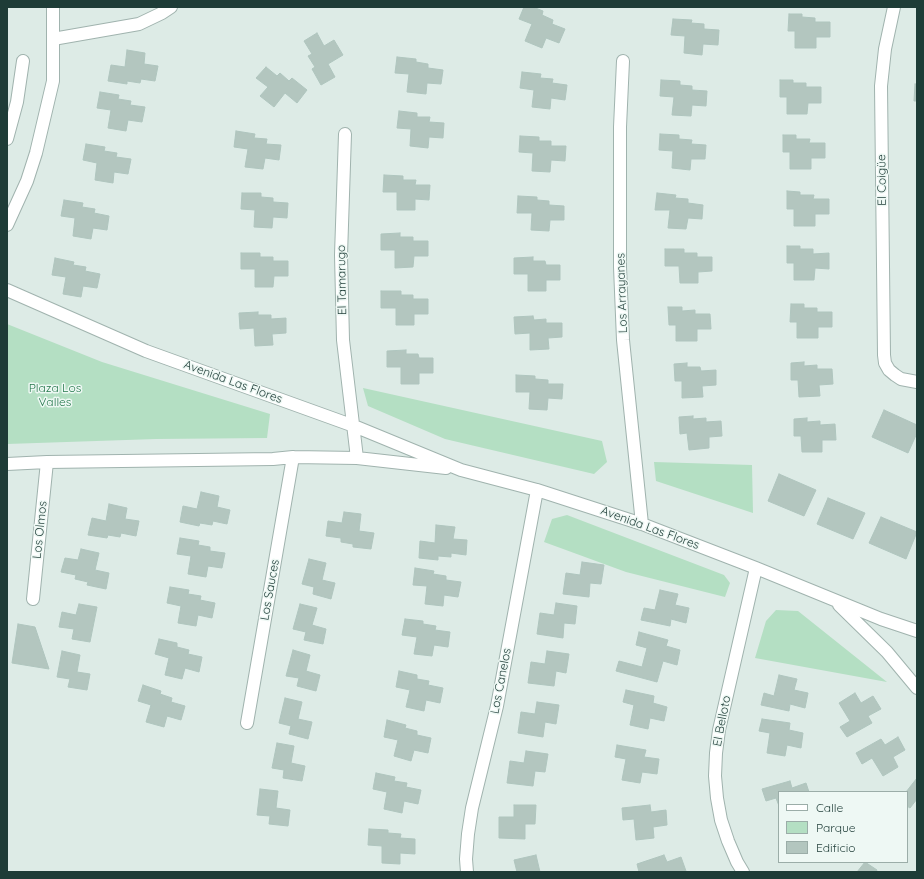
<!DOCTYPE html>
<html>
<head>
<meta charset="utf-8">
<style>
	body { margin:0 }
	#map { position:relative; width:924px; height:879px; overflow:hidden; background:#ddebe6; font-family:Quicksand,sans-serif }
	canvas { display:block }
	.frame { position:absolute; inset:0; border:8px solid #1e3c37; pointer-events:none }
	.legend { position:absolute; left:778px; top:791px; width:130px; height:72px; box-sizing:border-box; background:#eef8f4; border:1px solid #9bada8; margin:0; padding:5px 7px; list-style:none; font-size:12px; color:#1e3c37 }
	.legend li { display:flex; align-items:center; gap:8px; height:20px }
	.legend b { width:20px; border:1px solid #9bada8 }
</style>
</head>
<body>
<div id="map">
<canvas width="924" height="879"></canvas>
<div class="frame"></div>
<ul class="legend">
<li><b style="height:5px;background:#fff"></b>Calle</li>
<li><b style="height:11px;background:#b4dfc3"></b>Parque</li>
<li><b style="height:11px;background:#b3c6bf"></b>Edificio</li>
</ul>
</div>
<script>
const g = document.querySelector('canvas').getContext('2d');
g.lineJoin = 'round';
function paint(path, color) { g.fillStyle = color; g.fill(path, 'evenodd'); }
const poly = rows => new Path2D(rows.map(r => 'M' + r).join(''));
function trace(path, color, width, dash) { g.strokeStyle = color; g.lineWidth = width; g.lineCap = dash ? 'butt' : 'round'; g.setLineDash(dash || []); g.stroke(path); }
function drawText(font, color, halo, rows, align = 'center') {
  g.font = font + ' Quicksand,sans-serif'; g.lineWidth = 3; g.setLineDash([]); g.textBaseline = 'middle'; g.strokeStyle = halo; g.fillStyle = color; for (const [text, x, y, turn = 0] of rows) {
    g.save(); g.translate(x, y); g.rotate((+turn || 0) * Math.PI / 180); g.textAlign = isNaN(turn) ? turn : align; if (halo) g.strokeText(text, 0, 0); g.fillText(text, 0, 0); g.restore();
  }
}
const green = poly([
	[7,324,102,362,270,414,267,438,156,439,7,444],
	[363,388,602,441,607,462,594,474,445,439,368,406],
	[654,462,752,465,753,513,656,481],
	[567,515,724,575,730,583,725,597,626,572,544,542,552,519],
	[776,610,798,611,887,682,755,658,766,621]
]);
const building = poly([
	[524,7,533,7,543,11,542,15,553,20,552,24,565,29,559,43,546,38,542,48,525,41,532,24,519,19,524,7],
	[789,14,802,14,802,17,815,18,815,22,830,22,830,37,816,37,816,48,795,48,795,31,788,31,789,14],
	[673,19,692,20,691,23,704,24,704,29,719,30,718,45,703,44,702,55,684,53,685,36,671,35,673,19],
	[317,33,324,46,334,40,343,55,328,64,335,77,321,85,312,69,315,67,308,56,312,54,304,41,317,33],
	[127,50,145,53,144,64,158,66,155,81,141,79,140,83,127,81,127,84,108,81,111,65,125,67,127,50],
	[397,57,416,59,416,62,428,64,428,68,443,70,441,84,427,83,426,94,407,92,409,74,395,73,397,57],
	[266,67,277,76,280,73,289,81,292,78,307,90,297,103,285,93,274,107,260,96,268,87,256,78,266,67],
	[522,72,541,74,540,78,553,79,552,83,567,85,565,100,551,98,550,109,532,107,534,90,520,88,522,72],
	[661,80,680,81,680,85,692,86,692,90,707,91,706,106,692,105,691,116,672,115,674,97,660,96,661,80],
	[780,80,793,80,793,83,806,83,806,87,821,87,821,103,808,103,807,114,787,114,787,97,780,97,780,80],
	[915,84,917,84,917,101,914,101,915,84],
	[100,92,119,95,118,99,131,101,130,105,145,107,142,122,128,120,126,131,108,128,111,110,97,108,100,92],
	[399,111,417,113,417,117,430,117,429,122,444,123,443,138,429,137,428,148,410,146,411,129,397,128,399,111],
	[236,131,255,134,254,138,267,139,266,144,281,145,279,160,265,158,263,169,245,167,248,149,234,147,236,131],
	[660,134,679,135,679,139,692,140,691,144,706,145,705,159,691,159,690,170,672,168,673,151,659,150,660,134],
	[783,135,796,135,796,139,810,139,809,143,825,143,825,158,811,158,811,169,790,169,790,152,783,152,783,135],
	[520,136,539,137,539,141,551,141,551,146,566,146,565,161,551,160,550,172,532,171,533,153,519,152,520,136],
	[86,144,105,147,104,151,117,153,116,157,131,159,128,174,114,172,113,183,95,180,97,163,83,160,86,144],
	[384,175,403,176,403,180,416,180,415,185,430,185,429,200,415,199,415,210,397,210,397,192,383,192,384,175],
	[787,191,800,192,800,195,814,195,813,199,829,199,829,214,815,214,815,226,794,226,794,209,787,209,787,191],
	[242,193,261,193,261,197,273,198,273,202,288,203,287,218,273,217,272,228,254,227,255,210,241,209,242,193],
	[657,193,676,195,675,198,688,199,688,203,703,205,702,219,688,218,686,229,668,228,670,210,655,210,657,193],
	[518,196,537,197,537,200,549,201,549,205,564,206,564,220,550,220,549,231,531,230,532,213,517,213,518,196],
	[64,200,83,203,82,207,95,209,94,213,109,216,107,230,93,228,91,239,73,236,75,218,61,216,64,200],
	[400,233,400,237,413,237,413,241,428,241,428,256,414,256,413,267,395,268,395,250,381,250,381,234,400,233],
	[787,246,800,246,800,249,813,249,813,254,829,253,829,269,815,268,814,280,794,280,794,263,787,263,787,246],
	[665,249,684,249,684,253,697,253,697,257,712,257,712,271,698,272,698,283,680,283,679,266,665,266,665,249],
	[241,253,260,253,260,257,273,257,273,261,288,261,288,276,274,276,273,287,255,287,255,269,241,269,241,253],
	[533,257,533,261,545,261,546,265,560,265,560,280,546,280,546,291,528,291,528,274,514,274,514,258,533,257],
	[55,258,74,262,73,265,86,267,85,271,100,274,97,288,83,286,81,297,63,294,66,277,52,275,55,258],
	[381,291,401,291,401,295,413,295,413,299,428,299,428,314,414,314,414,325,396,325,396,308,381,308,381,291],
	[791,304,804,304,804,308,817,308,817,312,832,312,832,327,818,327,818,338,797,338,797,322,790,322,791,304],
	[668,307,682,307,682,311,695,310,695,314,710,314,711,329,697,329,697,341,676,341,676,325,669,325,668,307],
	[258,312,258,315,271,315,271,319,286,318,286,333,272,334,273,345,255,346,254,328,240,329,239,313,258,312],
	[533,316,534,320,546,319,546,323,562,323,562,337,548,338,549,349,530,350,530,333,515,334,514,317,533,316],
	[406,350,406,354,418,354,419,358,433,358,433,373,419,373,419,384,401,384,401,367,387,367,387,351,406,350],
	[804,362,804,366,817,365,817,369,832,369,833,384,819,385,820,396,799,397,798,380,791,380,791,363,804,362],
	[687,363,687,367,700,367,701,371,716,370,716,385,702,386,703,397,682,398,682,381,675,381,674,364,687,363],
	[516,375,535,376,535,379,548,380,548,384,563,384,562,399,548,398,547,410,529,409,530,392,516,392,516,375],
	[884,410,917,425,917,433,908,453,872,437,884,410],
	[693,416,693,419,706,418,706,422,721,421,722,436,709,437,709,448,689,450,687,433,680,434,679,417,693,416],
	[807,418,807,422,820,421,820,425,835,424,836,440,822,440,822,452,802,452,801,436,794,436,794,419,807,418],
	[779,474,816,490,804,516,768,501,779,474],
	[201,492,219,496,217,507,230,510,227,524,213,521,212,525,200,523,199,526,180,522,183,506,197,509,201,492],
	[828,498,865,513,853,539,817,524,828,498],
	[109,504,127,508,125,519,139,521,136,536,121,533,120,537,108,535,107,538,88,535,92,518,106,521,109,504],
	[344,512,361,514,359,531,374,533,371,549,353,547,353,544,341,542,341,538,326,536,328,521,342,523,344,512],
	[881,517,917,532,906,559,869,543,881,517],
	[436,525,455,527,453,539,467,540,466,555,451,553,451,557,438,556,438,560,419,558,420,541,435,543,436,525],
	[180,538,199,541,198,545,210,547,210,551,225,553,222,568,208,566,206,577,188,574,191,556,177,554,180,538],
	[81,549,99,553,95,570,109,573,106,589,87,585,88,582,75,579,76,575,61,572,65,558,78,560,81,549],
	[309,559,326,563,322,580,335,583,331,599,313,594,314,587,302,584,309,559],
	[582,562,604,565,601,584,590,583,589,597,563,594,566,573,580,575,582,562],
	[415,568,434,571,433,574,446,576,446,580,461,582,458,597,444,595,443,606,425,604,427,586,413,585,415,568],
	[170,587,189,590,188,594,201,596,200,600,215,603,212,618,198,615,196,626,178,623,181,606,167,603,170,587],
	[660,590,678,594,675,605,689,608,686,623,671,619,670,626,641,620,644,608,655,610,660,590],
	[556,603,577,606,575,624,564,623,563,638,537,634,540,613,554,615,556,603],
	[79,604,97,607,90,642,72,639,74,629,59,627,62,612,76,615,79,604],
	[300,604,317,608,312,625,326,629,323,644,304,640,306,632,293,629,300,604],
	[405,619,423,621,423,624,436,626,435,630,450,632,448,647,434,645,432,656,414,654,417,637,402,635,405,619],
	[18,624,35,627,49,669,12,663,18,624],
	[639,632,668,640,666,646,680,650,677,665,663,661,657,682,616,671,619,661,642,667,647,648,636,645,639,632],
	[159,639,177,643,177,647,189,650,188,654,202,657,199,672,185,668,182,679,165,675,169,658,155,654,159,639],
	[293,650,310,655,306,671,320,675,316,691,297,686,299,678,286,676,293,650],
	[62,651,80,655,77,672,90,674,87,690,68,687,70,679,57,677,62,651],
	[547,651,569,654,566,673,556,671,554,686,528,683,531,662,545,664,547,651],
	[399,671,417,675,417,679,429,681,428,685,443,688,440,703,426,700,424,711,406,707,410,690,396,687,399,671],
	[779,675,797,679,794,690,808,693,805,708,790,704,789,711,761,705,764,693,774,696,779,675],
	[143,685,161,691,160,694,172,698,171,702,185,706,181,720,167,716,164,727,146,722,151,705,138,701,143,685],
	[626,690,654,696,653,703,667,707,664,721,650,718,648,729,630,725,634,705,623,702,626,690],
	[855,693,861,703,873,696,881,709,868,716,872,723,847,737,840,727,850,721,839,703,855,693],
	[285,698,302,702,298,719,312,722,308,739,289,734,291,726,279,723,285,698],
	[537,702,559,705,556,724,545,722,543,737,518,733,521,712,535,714,537,702],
	[762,719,790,723,789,730,803,733,801,748,787,745,785,756,767,753,770,733,759,731,762,719],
	[387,720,406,725,405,728,417,731,417,735,431,738,428,753,414,750,411,761,394,756,398,740,384,737,387,720],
	[898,737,905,750,893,757,898,767,883,776,872,758,862,764,856,753,881,739,885,745,898,737],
	[277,743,294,746,291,763,305,766,302,781,283,778,284,770,272,768,277,743],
	[617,745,646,750,644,757,659,759,657,774,642,772,640,783,622,780,626,759,615,757,617,745],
	[526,751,548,754,545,772,535,771,533,786,507,783,510,761,524,763,526,751],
	[376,773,395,777,394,781,407,783,406,787,421,790,418,804,404,801,402,813,384,809,387,792,373,789,376,773],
	[917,778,917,799,910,808,907,806,906,792,917,778],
	[790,781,792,788,806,783,809,792,779,792,779,806,776,798,766,801,762,789,790,781],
	[260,789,278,791,276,808,290,810,288,826,269,824,270,816,257,815,260,789],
	[514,805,536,805,535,824,525,824,525,839,499,838,499,817,514,817,514,805],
	[650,805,651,812,666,810,667,825,653,827,654,838,636,840,634,819,623,820,622,808,650,805],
	[369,829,388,830,388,833,401,834,400,838,415,839,415,854,400,853,400,864,382,863,382,846,368,845,369,829],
	[536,855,540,872,517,872,514,860,536,855],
	[664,855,667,862,681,857,686,871,682,872,639,872,637,864,664,855],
	[865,862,877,870,876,872,857,872,865,862]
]);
const minor = poly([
	[894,7,885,49,881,86,884,355,885,363,889,370,895,375,901,379,917,382],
	[53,39,139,24,162,13,171,7],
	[623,61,620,127,620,267,623,340,642,524],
	[345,134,341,255,343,340,357,458],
	[7,139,17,102,23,61],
	[7,225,27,181,36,153,53,81,53,7],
	[7,290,146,351,354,426,461,470,537,490,642,524,756,568,881,619,917,631],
	[7,464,47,462,273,459,293,457,357,458,446,468],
	[33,599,47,462],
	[839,605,887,652,917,688],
	[247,723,293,457],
	[467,872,466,859,468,834,472,808,497,706,537,490],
	[743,872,737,862,728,841,721,820,717,798,715,776,716,753,719,730,756,568]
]);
const streetNames = [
	["El Coigüe",882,180,-91],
	["El Tamarugo",342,280,-91],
	["Los Arrayanes",622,293,-92],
	["Avenida Las Flores",233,382,20],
	["Avenida Las Flores",650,528,20],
	["Los Olmos",40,530,-84],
	["Los Sauces",270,590,-80],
	["Los Canelos",501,681,-79],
	["El Belloto",722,721,-79]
];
const parkNames = [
	["Plaza Los",55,388],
	["Valles",55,402]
];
paint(green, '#b4dfc3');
paint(building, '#b3c6bf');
trace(building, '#afc5be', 1);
trace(minor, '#a0b3ae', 14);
trace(minor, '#fff', 12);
drawText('12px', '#1e3c37', '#eef8f4', streetNames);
drawText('12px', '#24774b', '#eef8f4', parkNames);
</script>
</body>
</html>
